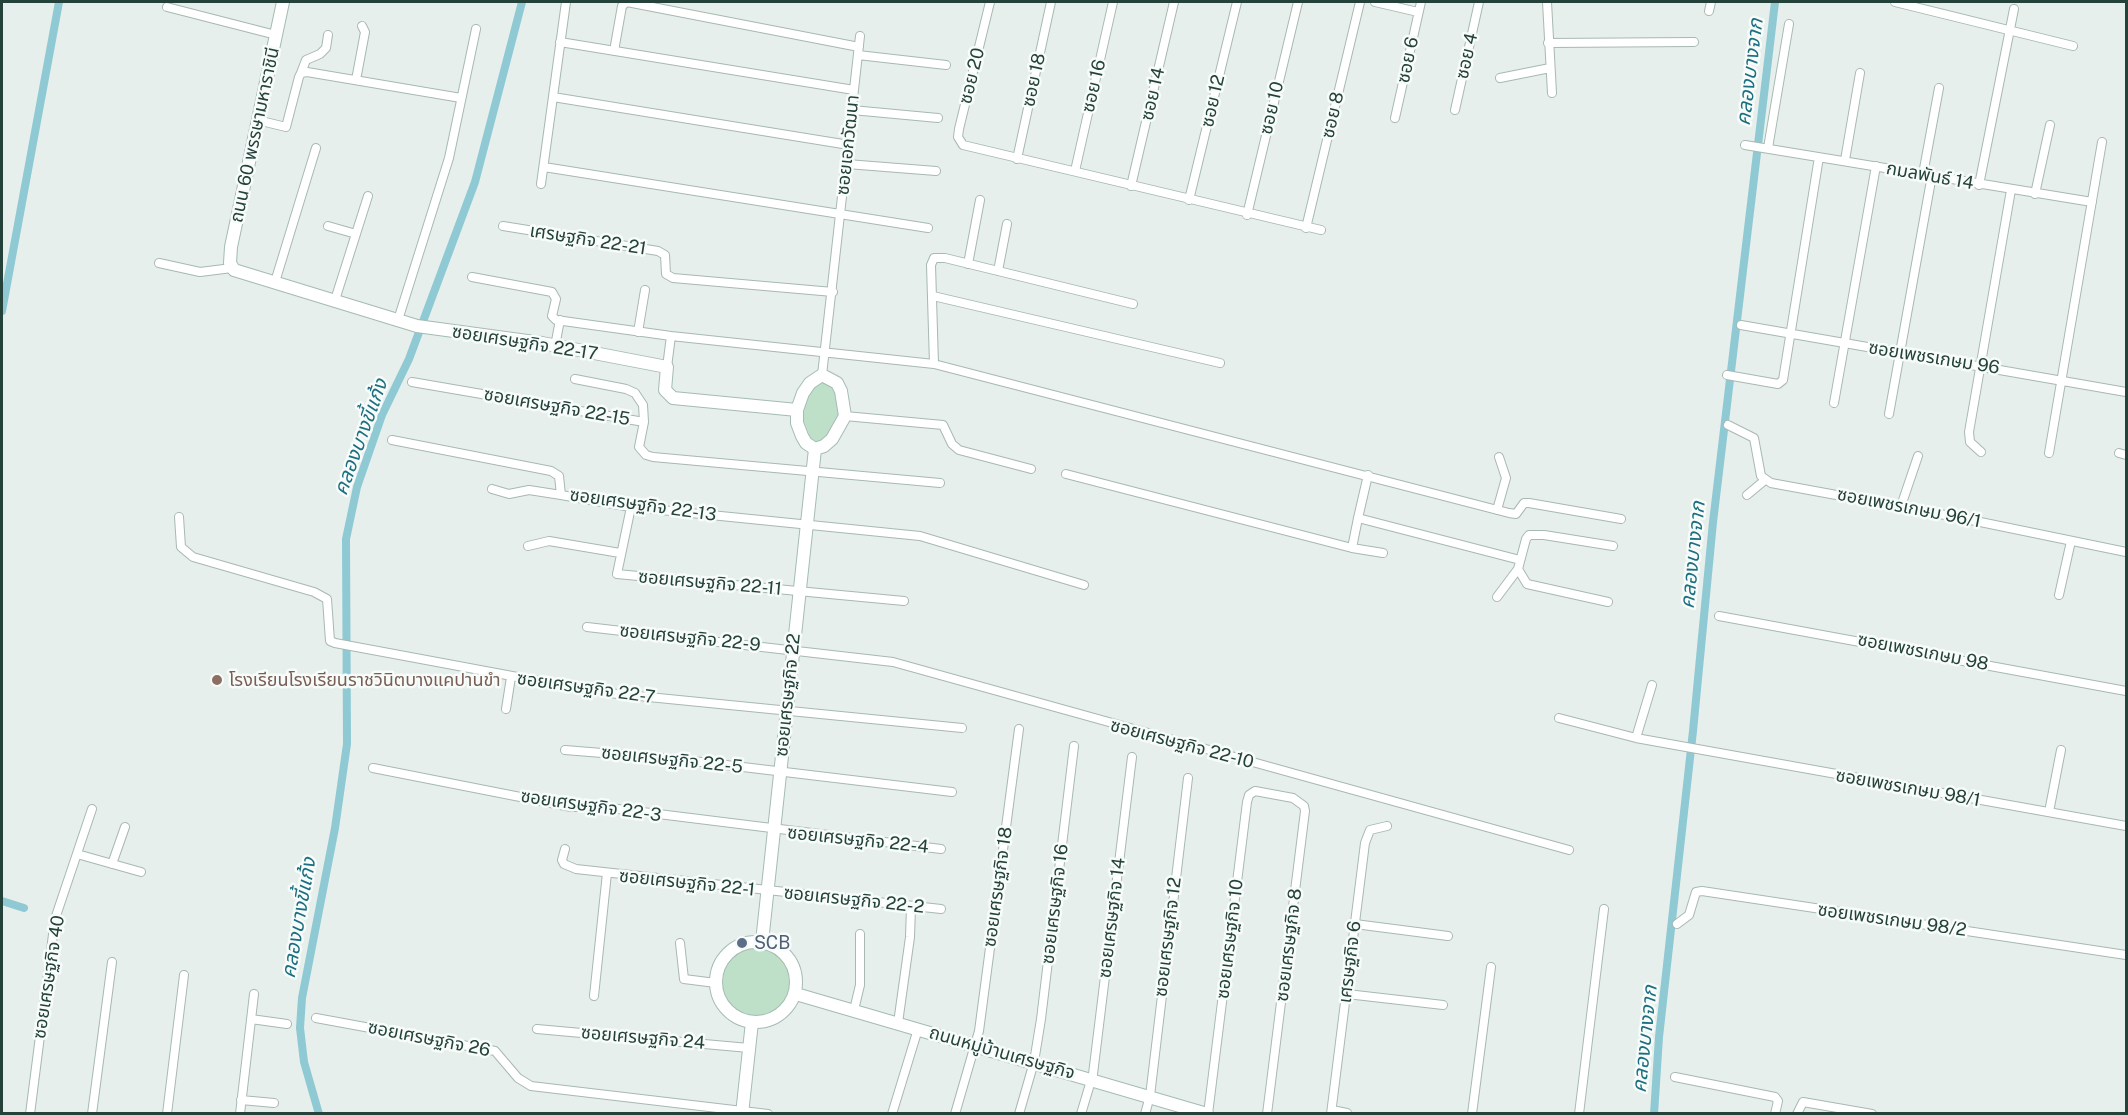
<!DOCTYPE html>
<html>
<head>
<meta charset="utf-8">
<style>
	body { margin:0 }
	#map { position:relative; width:2128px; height:1115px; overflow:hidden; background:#e6efeb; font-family:"Public Sans",sans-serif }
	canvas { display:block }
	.frame { position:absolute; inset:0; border:3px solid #24423a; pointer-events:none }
</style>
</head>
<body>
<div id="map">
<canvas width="2128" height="1115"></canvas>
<div class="frame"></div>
</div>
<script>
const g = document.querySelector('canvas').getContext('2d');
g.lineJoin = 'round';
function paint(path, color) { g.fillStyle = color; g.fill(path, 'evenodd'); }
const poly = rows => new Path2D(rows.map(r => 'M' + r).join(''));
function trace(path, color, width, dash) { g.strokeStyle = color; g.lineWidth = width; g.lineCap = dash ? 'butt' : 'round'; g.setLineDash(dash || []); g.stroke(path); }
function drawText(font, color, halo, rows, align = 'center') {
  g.font = font + ' "Public Sans","Noto Sans Thai",sans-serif'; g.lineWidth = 5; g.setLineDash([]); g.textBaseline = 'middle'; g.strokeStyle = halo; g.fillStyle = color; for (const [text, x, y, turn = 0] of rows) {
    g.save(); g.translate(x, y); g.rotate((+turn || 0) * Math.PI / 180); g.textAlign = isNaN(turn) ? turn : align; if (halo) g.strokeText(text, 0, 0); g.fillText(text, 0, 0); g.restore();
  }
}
const green = poly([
	[824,380,833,388,840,401,841,413,836,428,817,444,810,437,804,422,804,405,810,389],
	'719 981a36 36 0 1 1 72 0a36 36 0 1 1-72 0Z'
]);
const canal = poly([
	[2,311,59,2],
	[2,901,24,908],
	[319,1114,304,1062,300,1028,302,998,335,828,347,744,346,539,357,487,382,415,409,359,475,182,522,2],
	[1654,1114,1659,1037,1693,731,1713,522,1775,2]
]);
const street = poly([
	[990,2,959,129,958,137,963,145,1321,230],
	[1375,2,1418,12],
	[1547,2,1552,93],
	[1895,2,2073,46],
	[167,7,276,35],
	[1709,11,1711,2],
	[560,42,854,90],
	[1548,43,1694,42],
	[614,51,622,6,627,2,859,47],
	[858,55,946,65],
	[301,73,306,60,320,54,326,48,328,35],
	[1500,78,1550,68],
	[356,80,365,32,362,26],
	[553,97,849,145],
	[852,110,938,118],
	[1455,110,1479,2],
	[1395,118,1421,2],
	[257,120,286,127,299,77,301,73,307,72,461,98],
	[1745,145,2092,202],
	[1768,148,1789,24],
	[1017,159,1051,2],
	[1845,160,1860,73],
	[847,164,936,171],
	[544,167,928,228],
	[1075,171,1113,2],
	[1923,174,1939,88],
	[541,184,566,2],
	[1979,185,2014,9],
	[1131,186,1174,2],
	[2035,194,2050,125],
	[1189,200,1237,2],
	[1247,215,1298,2],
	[328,226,356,234],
	[503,226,658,251,665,255,666,274,673,278,833,292],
	[1306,228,1360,2],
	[159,263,200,272,232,268],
	[968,264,980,200],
	[998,271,1007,224],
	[472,277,552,292,556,299,552,316,556,320,671,336,934,364,1509,513,1516,514,1524,503,1529,503,1621,519],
	[275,282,316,148],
	[933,296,1220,363],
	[335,300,368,196],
	[398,320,449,158,476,29],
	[1741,325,2126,392],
	[638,332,645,290],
	[555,346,560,320],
	[934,364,931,265,934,258,945,258,1133,304],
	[667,367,671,336],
	[822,375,860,36],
	[1727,375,1778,384,1783,380,1819,157],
	[575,379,626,389,635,393,643,405,644,422],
	[412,382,644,422,639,447,646,455,653,457,940,483],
	[1834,403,1876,166],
	[1889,414,1932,175],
	[845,416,943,425,952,444,959,450,1031,469],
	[1728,425,1754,438,1761,476,1771,483,1956,517,2126,552],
	[392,440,551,471,559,476,561,495,631,507,920,536,1084,585],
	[1981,452,1970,442,1969,432,2011,190],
	[2049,453,2102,142],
	[2119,453,2126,455],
	[1066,474,1352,548,1358,518],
	[1368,475,1358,518,1520,560],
	[492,489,509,494,529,490,561,495],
	[1747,495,1765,480],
	[1901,506,1918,456],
	[631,507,617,574,904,601],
	[1497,510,1506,478,1499,457],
	[179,517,181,547,193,557,314,592,327,599,330,641,335,643,598,692,962,728],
	[528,546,549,541,620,553],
	[1352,548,1383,553],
	[2059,595,2071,541],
	[1497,597,1518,569],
	[1608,602,1527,584,1518,569,1526,539,1529,535,1544,535,1613,546],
	[1719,616,2126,691],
	[587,627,893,662,1569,850],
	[506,709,511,677],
	[1559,718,1636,738,2126,826],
	[1636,738,1652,685],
	[565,750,676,759,952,792],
	[373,768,571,807,602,807,941,849],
	[2049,812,2061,750],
	[565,849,562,860,564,864,576,869,941,909],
	[77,854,141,872],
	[112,864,125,827],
	[1355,924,1448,936],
	[1677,924,1689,915,1696,892,1702,891,2126,955],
	[680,943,684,979,716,983],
	[1347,994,1443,1005],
	[594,996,607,873],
	[854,1010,860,985,860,934],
	[316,1018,495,1051,518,1078,531,1086,768,1114],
	[251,1019,287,1024],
	[898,1023,910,937,911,907],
	[537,1029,749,1048],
	[1675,1077,1775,1097,1778,1101,1775,1114],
	[241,1100,274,1103],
	[1332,1110,1347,1113],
	[30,1114,55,919,92,809],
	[92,1114,112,962],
	[167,1114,184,975],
	[240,1114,254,994],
	[892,1114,918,1029],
	[955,1114,979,1031,1019,729],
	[1019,1114,1034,1062,1041,1019,1074,746],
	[1081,1114,1093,1074,1132,757],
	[1145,1114,1150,1096,1188,778],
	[1208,1114,1247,802,1249,795,1255,791,1293,798,1304,806,1305,811,1267,1114],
	[1331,1114,1365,843,1370,830,1387,826],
	[1472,1114,1491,967],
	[1579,1114,1604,909],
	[1797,1114,1803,1102,1872,1114]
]);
const secondary = poly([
	[283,2,231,247,230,263,234,270,417,326,542,343,667,367,665,390,673,398,797,410],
	[822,375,837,383,841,391,845,416,832,439,824,446,815,449,806,443,802,436,797,423,797,410,803,393,810,383,822,375],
	[762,942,815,449],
	'716 982a40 40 0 1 1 80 0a40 40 0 1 1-80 0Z',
	[796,994,1207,1114],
	[742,1114,752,1022]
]);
const markers = [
	[217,680,6,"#8d6e63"],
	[742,943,6,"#5c6f8a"]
];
const streetNames = [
	["ซอย 4",1467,56,-77],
	["ซอย 6",1408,60,-78],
	["ซอย 20",972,76,-76],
	["ซอย 18",1034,80,-78],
	["ซอย 16",1094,86,-77],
	["ซอย 14",1153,94,-77],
	["ซอย 12",1213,101,-77],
	["ซอย 10",1272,108,-77],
	["ซอย 8",1333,115,-77],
	["ถนน 60 พรรษามหาราชินี",255,135,-78],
	["ซอยเอกวัฒนา",848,145,-84],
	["กมลพันธ์ 14",1930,176,10],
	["เศรษฐกิจ 22-21",588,240,9],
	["ซอยเศรษฐกิจ 22-17",525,343,9],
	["ซอยเพชรเกษม 96",1934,358,9],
	["ซอยเศรษฐกิจ 22-15",557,407,10],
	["ซอยเศรษฐกิจ 22-13",643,505,8],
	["ซอยเพชรเกษม 96/1",1909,508,11],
	["ซอยเศรษฐกิจ 22-11",710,583,5],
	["ซอยเศรษฐกิจ 22-9",690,638,6],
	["ซอยเพชรเกษม 98",1923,652,11],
	["ซอยเศรษฐกิจ 22-7",586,688,8],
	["ซอยเศรษฐกิจ 22",788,695,-84],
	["ซอยเศรษฐกิจ 22-10",1182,744,15],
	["ซอยเศรษฐกิจ 22-5",672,760,6],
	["ซอยเพชรเกษม 98/1",1908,788,10],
	["ซอยเศรษฐกิจ 22-3",591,806,8],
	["ซอยเศรษฐกิจ 22-4",858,840,6],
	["ซอยเศรษฐกิจ 22-1",687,883,6],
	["ซอยเศรษฐกิจ 18",998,887,-82],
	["ซอยเศรษฐกิจ 22-2",854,900,6],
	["ซอยเศรษฐกิจ 16",1055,904,-83],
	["ซอยเศรษฐกิจ 14",1112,918,-83],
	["ซอยเพชรเกษม 98/2",1892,920,8],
	["ซอยเศรษฐกิจ 12",1168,937,-83],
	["ซอยเศรษฐกิจ 10",1230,939,-83],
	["ซอยเศรษฐกิจ 8",1289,945,-83],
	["เศรษฐกิจ 6",1350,962,-83],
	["ซอยเศรษฐกิจ 40",49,977,-81],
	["ซอยเศรษฐกิจ 24",643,1038,5],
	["ซอยเศรษฐกิจ 26",429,1039,11],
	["ถนนหมู่บ้านเศรษฐกิจ",1002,1053,16]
];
const educationNames = [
	["โรงเรียนโรงเรียนราชวินิตบางแคปานขำ",229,680]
];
const serviceNames = [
	["SCB",754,943]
];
const waterNames = [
	["คลองบางจาก",1750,72,-83],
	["คลองบางขี้แก้ง",361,437,-70],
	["คลองบางจาก",1693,555,-84],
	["คลองบางขี้แก้ง",299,918,-80],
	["คลองบางจาก",1645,1039,-84]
];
paint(green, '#bfe0c8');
trace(canal, '#8ec9d4', 8);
trace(street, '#a8b8b2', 10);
trace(secondary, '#a4bbb3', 14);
trace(street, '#fff', 8);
trace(secondary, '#fff', 12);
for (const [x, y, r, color] of markers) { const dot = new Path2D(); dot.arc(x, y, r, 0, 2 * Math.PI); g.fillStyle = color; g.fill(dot); trace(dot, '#f7fbf9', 2); }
drawText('18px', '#24423a', '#f7fbf9', streetNames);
drawText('18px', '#785e54', '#f7fbf9', educationNames, 'left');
drawText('18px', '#4e5e75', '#f7fbf9', serviceNames, 'left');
drawText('italic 20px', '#1c6f80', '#f7fbf9', waterNames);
</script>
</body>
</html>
